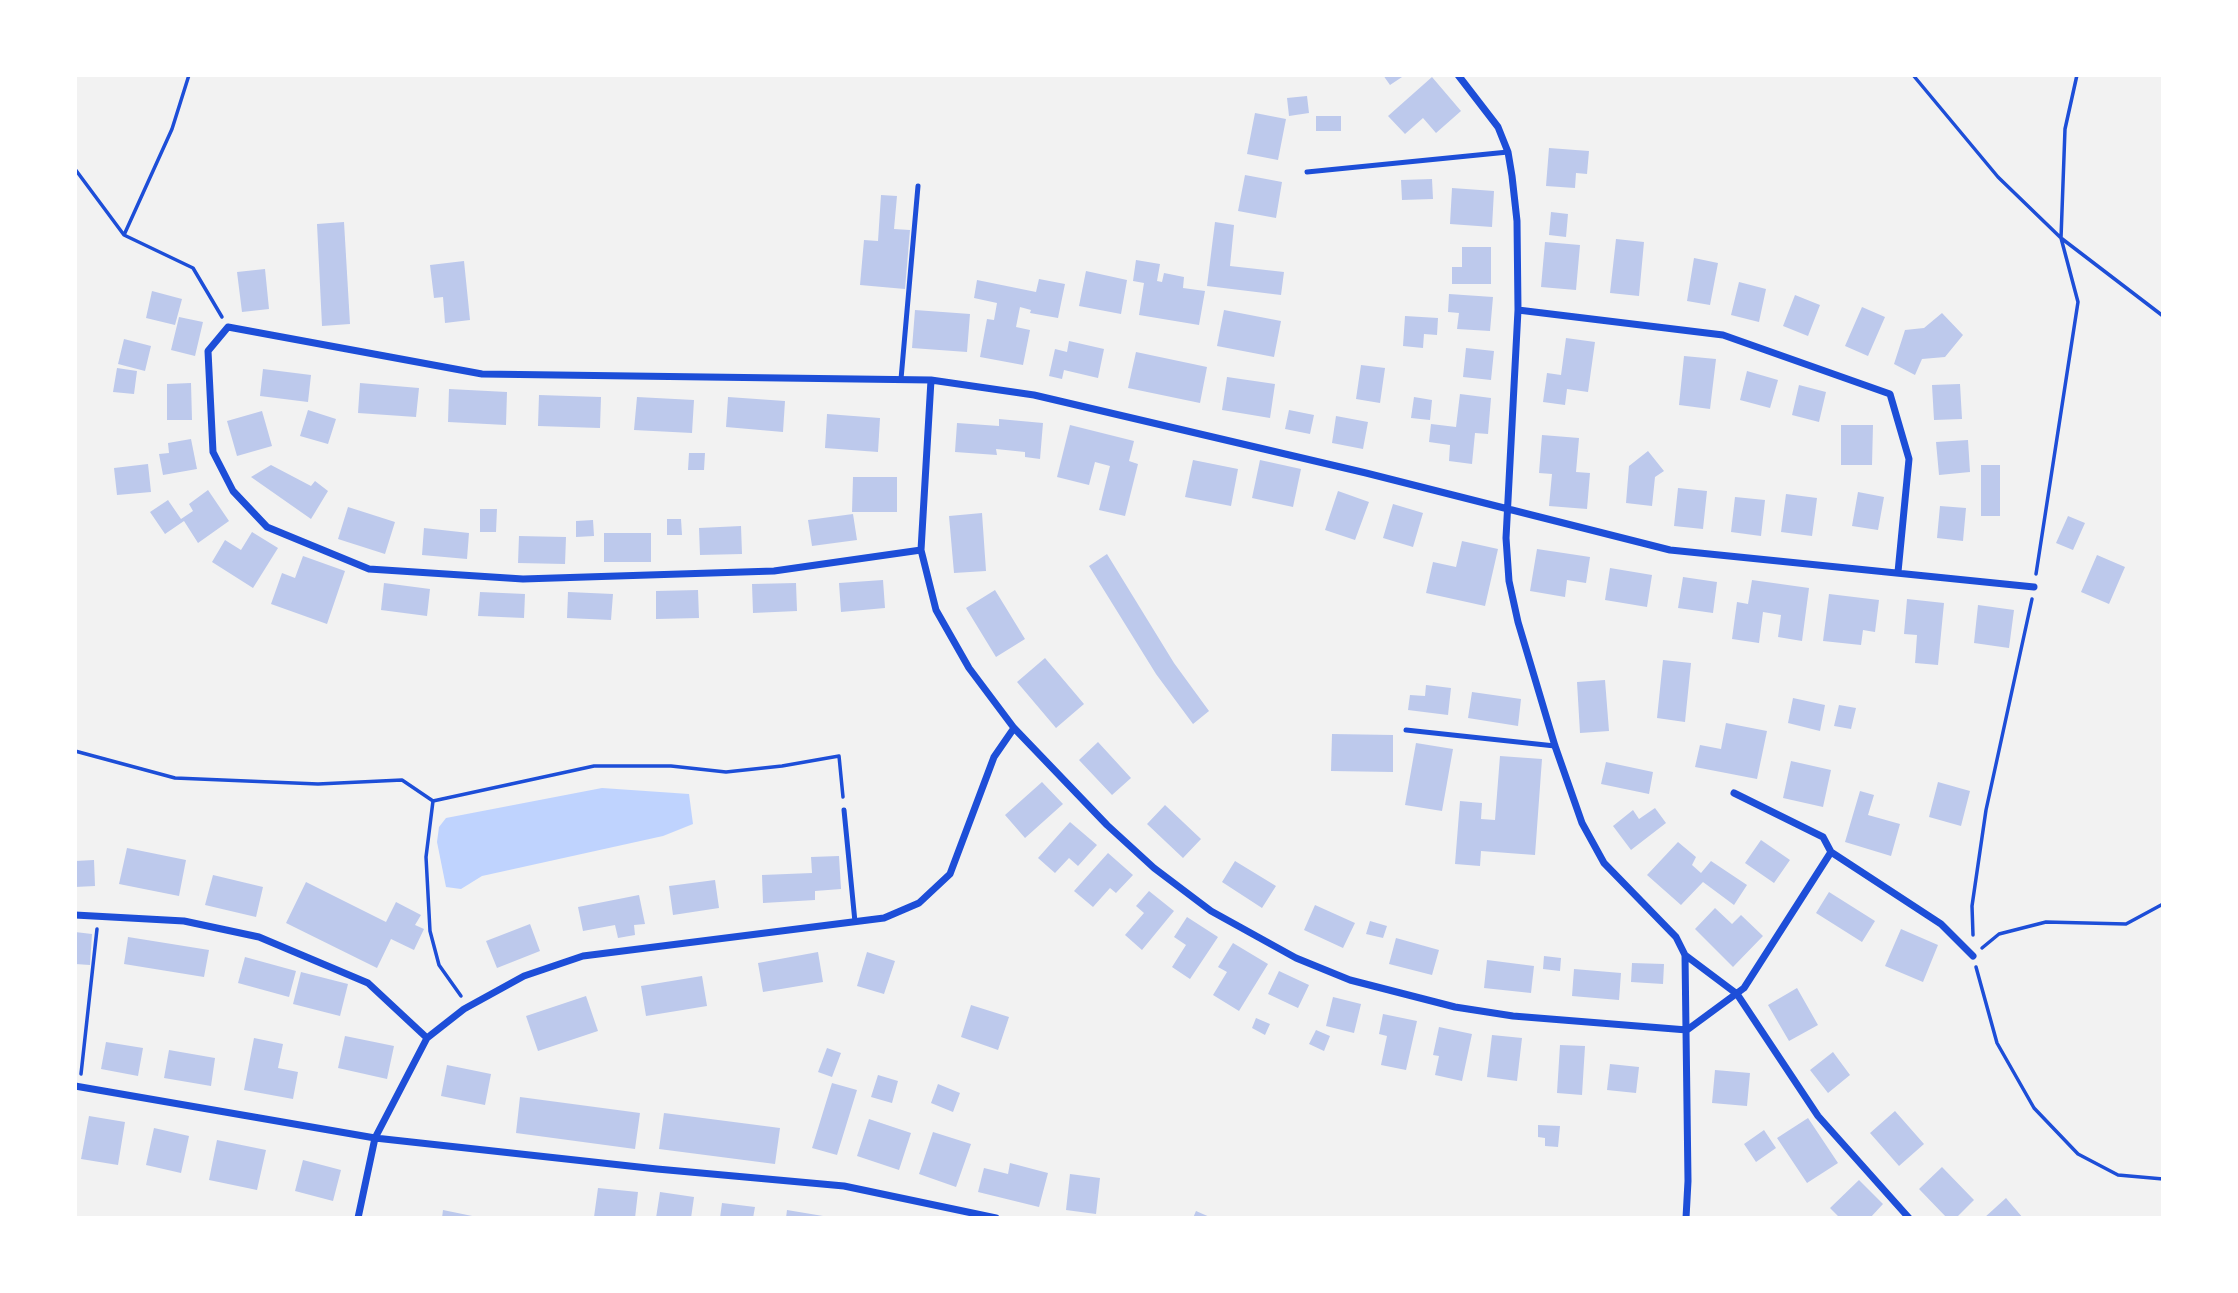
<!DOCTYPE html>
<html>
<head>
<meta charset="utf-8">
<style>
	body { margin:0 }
	#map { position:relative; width:2238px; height:1293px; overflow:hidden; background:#f2f2f2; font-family:Karla,sans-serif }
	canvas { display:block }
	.frame { position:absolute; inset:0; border:77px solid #fff; pointer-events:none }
</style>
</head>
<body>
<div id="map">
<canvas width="2238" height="1293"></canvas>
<div class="frame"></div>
</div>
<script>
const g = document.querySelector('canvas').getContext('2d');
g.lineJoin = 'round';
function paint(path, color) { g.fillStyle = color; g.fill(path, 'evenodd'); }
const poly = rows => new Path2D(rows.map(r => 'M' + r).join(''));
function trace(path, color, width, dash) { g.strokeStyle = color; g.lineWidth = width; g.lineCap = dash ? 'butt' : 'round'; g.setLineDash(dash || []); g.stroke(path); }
const water = poly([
	[602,788,689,794,693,824,663,836,482,876,461,889,446,887,437,842,439,827,446,818]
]);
const building = poly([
	[1383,75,1405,75,1390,85],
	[1432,77,1461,111,1436,133,1423,118,1405,134,1388,116],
	[1307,96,1309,113,1289,116,1287,98],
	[1255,113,1286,119,1278,160,1247,154],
	[1316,116,1341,116,1341,131,1316,131],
	[1549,148,1589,151,1587,174,1576,173,1575,188,1546,186],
	[1245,175,1282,182,1276,218,1238,211],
	[1432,179,1433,199,1402,200,1401,180],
	[1452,188,1494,191,1492,227,1450,224],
	[881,195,897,196,894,229,910,230,905,289,860,285,864,240,878,241],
	[1551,212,1568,214,1566,237,1549,235],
	[344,222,350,324,322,326,317,224],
	[1215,222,1234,225,1230,266,1284,272,1281,295,1207,286],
	[1616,239,1644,242,1639,296,1610,293],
	[1545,242,1580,245,1576,290,1541,287],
	[1462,247,1491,247,1491,284,1452,284,1452,267,1462,267],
	[1694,258,1718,263,1710,305,1687,301],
	[1136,260,1160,264,1157,281,1162,282,1164,273,1184,277,1183,288,1205,291,1199,325,1139,315,1144,283,1133,281],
	[464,261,470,320,445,323,443,297,434,298,430,265],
	[265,269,269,309,242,312,237,272],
	[1086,271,1127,280,1121,314,1079,306],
	[1039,279,1065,284,1058,318,1030,313,1031,310,1020,307,1016,327,1030,330,1023,365,980,357,987,319,994,320,997,303,974,298,977,280,1036,292],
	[1739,282,1766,289,1759,322,1731,315],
	[152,291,182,299,175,325,146,318],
	[1449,294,1493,297,1490,331,1457,329,1459,313,1448,312],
	[1795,295,1820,305,1808,336,1783,326],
	[1862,307,1885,317,1868,356,1845,346],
	[915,310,970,314,967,352,912,348],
	[1224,310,1281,321,1274,357,1217,346],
	[1942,313,1963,335,1945,357,1922,359,1915,375,1894,364,1905,330,1924,328],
	[1405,316,1438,318,1437,335,1424,334,1423,348,1403,346],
	[179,317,203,322,195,356,171,350],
	[1566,338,1595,342,1588,392,1567,389,1565,405,1543,402,1547,373,1561,375],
	[124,339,151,346,145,371,118,364],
	[1069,341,1104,349,1098,378,1064,370,1062,379,1049,376,1055,349,1067,352],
	[1466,348,1494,351,1491,380,1463,377],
	[1136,352,1207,367,1200,403,1128,388],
	[1684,356,1716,359,1710,409,1679,405],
	[1361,365,1385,368,1380,403,1356,399],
	[117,368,137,371,134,394,113,392],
	[263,369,311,375,308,402,260,396],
	[1747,371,1778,380,1770,408,1740,400],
	[1227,377,1275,384,1270,418,1222,410],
	[191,383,192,420,167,420,167,384],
	[360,383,419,388,416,417,358,413],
	[1960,384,1962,419,1934,420,1932,385],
	[1799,385,1826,392,1819,422,1792,415],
	[449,389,507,392,506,425,448,422],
	[1460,394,1491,398,1488,434,1475,433,1472,464,1449,461,1450,445,1429,442,1431,424,1456,427],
	[539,395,601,397,600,428,538,426],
	[637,397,694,400,692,433,634,430],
	[728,397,785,401,783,432,726,427],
	[1414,397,1432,400,1430,420,1411,418],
	[308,410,336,419,328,444,300,436],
	[1289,410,1314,415,1310,434,1285,429],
	[262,411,272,446,237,456,227,421],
	[827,414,880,418,878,452,825,448],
	[1336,416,1368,422,1363,449,1332,443],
	[999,419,1043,423,1040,459,1025,457,1025,452,996,449,997,455,955,452,957,423,999,426],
	[1070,425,1134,441,1129,461,1138,464,1125,516,1099,510,1110,466,1095,462,1089,485,1057,477],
	[1841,425,1873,425,1872,465,1841,465],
	[1542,435,1579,438,1576,472,1590,473,1587,509,1549,506,1552,474,1539,473],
	[191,439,197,469,163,475,159,454,169,453,168,443],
	[1968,440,1970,472,1939,475,1936,442],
	[1648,451,1664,471,1655,477,1652,506,1626,503,1629,466],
	[689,453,705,453,704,470,688,470],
	[1193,460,1238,469,1231,506,1185,497],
	[1260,460,1301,469,1293,507,1252,498],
	[148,464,151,492,117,495,114,468],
	[271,465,311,486,315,481,328,491,311,519,251,477],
	[1981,465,2000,465,2000,516,1981,516],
	[853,477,897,477,897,512,852,512],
	[1678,488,1707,491,1703,529,1674,526],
	[208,490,229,521,198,543,184,521,165,534,150,512,168,500,181,519,193,511,189,504],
	[1338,491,1369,502,1355,540,1325,530],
	[1858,492,1884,497,1878,530,1852,526],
	[1786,494,1817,498,1812,536,1781,532],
	[1735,497,1765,500,1761,536,1731,532],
	[1393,504,1423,513,1413,547,1383,538],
	[1940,506,1966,508,1963,541,1937,538],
	[348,507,395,522,385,554,338,539],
	[480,509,497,509,496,532,480,532],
	[982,513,986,571,954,573,949,516],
	[853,514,857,540,812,546,808,520],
	[2068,516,2085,523,2073,550,2056,543],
	[667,519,681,519,682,535,667,535],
	[593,520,594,536,576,537,576,521],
	[741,526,742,554,700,555,699,528],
	[424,528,469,533,467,559,422,555],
	[252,532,278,548,253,588,212,562,225,540,241,550],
	[604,533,651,533,651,562,604,562],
	[519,536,566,537,565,564,518,563],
	[1462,541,1498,549,1485,606,1426,593,1433,562,1456,567],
	[1537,549,1590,557,1586,583,1567,580,1565,597,1530,591],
	[1107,554,1174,663,1209,711,1193,724,1156,674,1089,566],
	[2097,555,2125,567,2109,604,2081,592],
	[303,556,345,571,327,624,271,604,282,573,295,578],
	[1610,568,1652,575,1647,607,1605,600],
	[1683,577,1717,582,1713,613,1678,608],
	[883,580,885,608,841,612,839,583],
	[1752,580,1809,588,1802,641,1778,637,1781,615,1763,612,1759,643,1732,639,1737,602,1748,604],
	[384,583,430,589,427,616,381,610],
	[796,583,797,611,753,613,752,584],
	[698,590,699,618,656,619,656,591],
	[995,590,1025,639,996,657,966,608],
	[480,592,525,594,524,618,478,616],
	[568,592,613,594,611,620,567,618],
	[1829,594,1879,600,1875,632,1863,630,1861,645,1823,641],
	[1907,599,1944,603,1938,665,1915,663,1917,635,1904,634],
	[1978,605,2014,610,2009,648,1974,643],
	[1045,658,1084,704,1056,728,1017,682],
	[1663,660,1691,663,1685,722,1657,718],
	[1605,680,1609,731,1580,733,1577,682],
	[1426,685,1451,688,1448,715,1408,710,1410,695,1425,696],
	[1472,692,1521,699,1518,726,1468,718],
	[1793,698,1825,705,1820,731,1788,723],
	[1839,705,1856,708,1851,729,1834,726],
	[1726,723,1767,731,1757,779,1695,767,1700,745,1721,749],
	[1332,734,1393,735,1393,772,1331,771],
	[1098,742,1131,778,1112,795,1079,760],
	[1416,743,1453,749,1442,811,1405,805],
	[1500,756,1542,759,1535,855,1481,851,1480,866,1455,864,1460,801,1482,803,1481,819,1495,820],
	[1791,761,1831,770,1823,807,1783,798],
	[1606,762,1653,772,1649,794,1601,784],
	[1042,782,1063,804,1025,838,1005,815],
	[1938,782,1970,791,1961,826,1929,817],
	[1860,791,1874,795,1868,815,1900,824,1891,856,1845,842],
	[1165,805,1201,839,1183,858,1147,824],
	[1655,808,1666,823,1631,850,1613,826,1633,810,1639,819],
	[1070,822,1097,845,1078,866,1069,858,1055,873,1038,858],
	[1761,840,1790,860,1774,883,1745,863],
	[1678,842,1696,857,1692,865,1701,873,1711,861,1747,885,1734,905,1703,882,1681,905,1647,875],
	[127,848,186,860,179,896,119,884],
	[1108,853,1133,875,1116,893,1110,888,1093,907,1074,891],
	[839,856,841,889,815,891,815,900,763,903,762,875,812,873,811,857],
	[94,860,95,886,75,887,75,861],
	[1235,861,1276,886,1262,908,1222,882],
	[213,875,263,887,256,917,205,905],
	[715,880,719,908,673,915,669,886],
	[306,882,386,922,396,902,421,915,415,925,424,929,414,950,391,939,377,968,286,923],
	[1149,891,1174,911,1142,950,1125,935,1144,913,1136,906],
	[1829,892,1875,921,1862,942,1816,913],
	[639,895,645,924,634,925,635,935,618,938,615,925,583,931,578,907],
	[1315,905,1355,923,1343,948,1304,930],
	[1715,908,1732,924,1741,915,1763,936,1733,967,1695,929],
	[1187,917,1218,937,1190,979,1172,967,1186,945,1174,937],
	[1370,921,1387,926,1383,938,1366,934],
	[530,924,540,951,497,968,486,941],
	[1901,929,1938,945,1923,982,1885,966],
	[75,932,92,934,90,965,75,964],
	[128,937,209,950,204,977,124,964],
	[1396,938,1439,950,1432,975,1389,964],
	[1233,943,1268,964,1239,1011,1213,995,1227,972,1218,967],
	[818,952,823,982,763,992,758,963],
	[867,952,895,961,884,994,857,986],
	[1544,956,1561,958,1560,971,1543,969],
	[245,957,296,971,289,997,238,983],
	[1487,960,1534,966,1531,993,1484,988],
	[1632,963,1664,964,1663,984,1631,982],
	[1574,969,1621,973,1619,1000,1572,996],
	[1279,971,1309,985,1298,1008,1268,994],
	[301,972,348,984,340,1016,293,1004],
	[702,976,707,1006,646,1016,641,986],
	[1797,988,1818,1025,1789,1041,1768,1005],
	[586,996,598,1031,538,1051,526,1016],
	[1333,997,1361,1004,1354,1033,1326,1026],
	[971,1005,1009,1017,998,1050,961,1037],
	[1383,1014,1417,1021,1406,1070,1381,1065,1387,1036,1379,1034],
	[1256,1018,1270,1024,1265,1035,1252,1028],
	[1439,1027,1472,1034,1462,1081,1435,1075,1439,1056,1433,1055],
	[1316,1030,1330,1036,1324,1051,1309,1044],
	[1492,1035,1522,1038,1517,1081,1487,1077],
	[345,1036,394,1046,387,1079,338,1068],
	[254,1038,283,1044,278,1068,298,1072,293,1099,244,1090],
	[106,1042,143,1048,138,1076,101,1069],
	[1560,1045,1585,1046,1582,1095,1557,1093],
	[827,1048,841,1053,832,1077,818,1072],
	[169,1050,215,1058,211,1086,164,1078],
	[1833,1052,1850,1075,1828,1093,1810,1070],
	[1610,1064,1639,1067,1636,1093,1607,1090],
	[447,1065,491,1074,485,1105,441,1096],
	[1715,1070,1750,1073,1747,1106,1712,1103],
	[878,1075,898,1081,892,1103,871,1097],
	[832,1083,857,1090,837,1155,812,1148],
	[938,1084,960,1093,953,1112,931,1103],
	[520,1097,640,1113,635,1149,516,1133],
	[1895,1111,1924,1144,1899,1166,1870,1133],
	[664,1113,780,1128,775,1164,659,1149],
	[89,1116,125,1122,118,1165,81,1159],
	[1808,1118,1838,1163,1807,1183,1777,1138],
	[869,1119,911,1133,899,1170,857,1156],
	[1538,1125,1560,1126,1558,1147,1545,1146,1545,1138,1538,1137],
	[154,1128,189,1136,181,1173,146,1165],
	[1764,1130,1776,1148,1756,1162,1744,1144],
	[933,1132,971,1144,956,1187,919,1174],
	[217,1140,266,1150,257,1190,209,1180],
	[303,1160,341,1170,333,1201,295,1191],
	[1010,1163,1048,1173,1039,1207,978,1192,984,1168,1008,1174],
	[1942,1167,1974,1200,1956,1218,1947,1218,1919,1189],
	[1070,1174,1100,1178,1096,1214,1066,1210],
	[1859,1180,1883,1204,1870,1218,1840,1218,1830,1208],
	[598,1188,638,1192,635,1218,594,1217],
	[660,1192,694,1197,691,1218,656,1218],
	[2006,1198,2023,1218,1984,1218],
	[722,1203,755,1207,753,1218,720,1218],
	[443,1210,477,1217,477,1218,442,1218],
	[787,1210,823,1216,823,1218,786,1218],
	[1196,1211,1212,1218,1193,1218]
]);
const path = poly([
	[1913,75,1998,177,2061,238,2163,316],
	[75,169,124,235,193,268,222,317],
	[124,235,172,129,189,75],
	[2036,574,2078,302,2061,238,2065,129,2077,75],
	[75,751,175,778,318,784,402,780,433,801,594,766,671,766,726,772,782,766,839,756,843,797],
	[433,801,426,857,430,931,439,965,461,996],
	[1973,935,1972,906,1986,810,2032,599],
	[1982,948,1999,934,2046,922,2126,924,2163,904],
	[1976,967,1997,1043,2034,1108,2078,1154,2118,1175,2163,1179],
	[81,1074,97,929]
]);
const service = poly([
	[1307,172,1508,152],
	[901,379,918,186],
	[1406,730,1555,746],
	[844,810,855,922]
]);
const minor = poly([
	[1458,75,1498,127,1508,152,1512,176,1517,221,1518,310,1506,538,1509,581,1518,622,1555,746,1582,823,1604,863,1676,937,1685,955,1688,1181,1686,1218],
	[1518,310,1723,335,1890,394,1909,459,1898,572],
	[931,380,921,550,936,610,969,668,1014,728,1107,825,1154,868,1211,911,1296,958,1350,980,1455,1007,1513,1016,1687,1030],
	[921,550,774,571,523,579,369,569,267,527,233,491,213,452,208,351,228,327,482,374,931,380,1034,395,1366,473,1670,550,2034,587],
	[1734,793,1823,837,1831,852],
	[75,915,184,921,259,937,368,983,427,1038],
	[1685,955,1737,994,1818,1116,1909,1218],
	[1687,1030,1744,988,1831,852,1941,924,1973,956],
	[75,1086,375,1138,657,1169,844,1186,996,1218],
	[358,1218,375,1138,427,1038,464,1009,524,976,583,956,884,918,919,903,950,874,994,757,1014,728]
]);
paint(water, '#bfd3fe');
paint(building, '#bdc9ec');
trace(path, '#1d4ed8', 3.5);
trace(service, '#1d4ed8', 5);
trace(minor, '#1d4ed8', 7);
</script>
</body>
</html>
